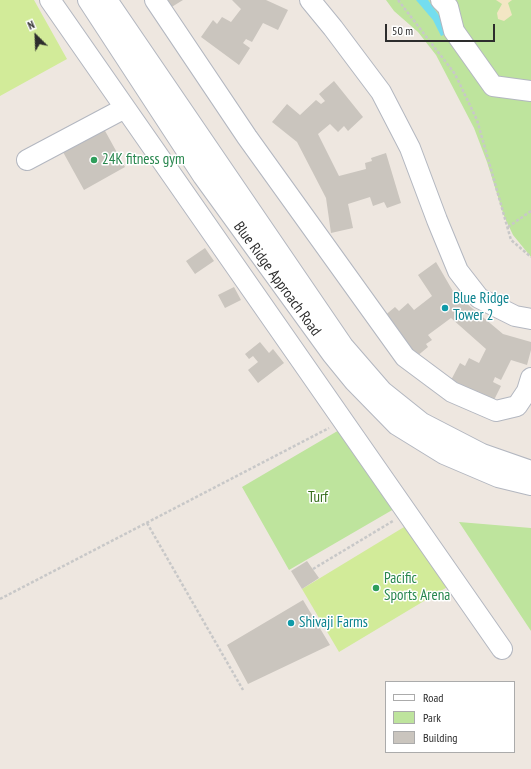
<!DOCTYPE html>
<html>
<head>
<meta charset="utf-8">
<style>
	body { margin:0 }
	#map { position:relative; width:531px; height:769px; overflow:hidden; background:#eee7e0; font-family:"PT Sans Narrow",sans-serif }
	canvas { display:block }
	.legend { position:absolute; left:385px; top:681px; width:130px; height:72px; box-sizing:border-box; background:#fff; border:1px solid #ababab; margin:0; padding:5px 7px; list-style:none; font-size:12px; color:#2d2d2d }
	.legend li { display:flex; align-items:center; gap:8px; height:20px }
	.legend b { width:20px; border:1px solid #ababab }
	.north { position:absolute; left:16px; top:16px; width:40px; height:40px; -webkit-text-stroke:3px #fff; paint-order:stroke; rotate:336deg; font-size:11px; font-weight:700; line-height:16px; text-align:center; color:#2d2d2d }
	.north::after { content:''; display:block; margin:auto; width:14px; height:18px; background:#2d2d2d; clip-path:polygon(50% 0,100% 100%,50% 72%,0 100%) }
	.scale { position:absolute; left:385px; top:24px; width:110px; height:18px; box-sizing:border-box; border:2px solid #2d2d2d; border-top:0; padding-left:5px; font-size:12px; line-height:14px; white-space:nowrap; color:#2d2d2d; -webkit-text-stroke:3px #fff; paint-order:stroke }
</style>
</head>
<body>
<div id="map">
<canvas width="531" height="769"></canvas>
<ul class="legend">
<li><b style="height:5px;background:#fff"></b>Road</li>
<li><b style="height:11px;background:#bee49d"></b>Park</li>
<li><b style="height:11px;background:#cac5be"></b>Building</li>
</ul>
<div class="north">N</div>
<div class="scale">50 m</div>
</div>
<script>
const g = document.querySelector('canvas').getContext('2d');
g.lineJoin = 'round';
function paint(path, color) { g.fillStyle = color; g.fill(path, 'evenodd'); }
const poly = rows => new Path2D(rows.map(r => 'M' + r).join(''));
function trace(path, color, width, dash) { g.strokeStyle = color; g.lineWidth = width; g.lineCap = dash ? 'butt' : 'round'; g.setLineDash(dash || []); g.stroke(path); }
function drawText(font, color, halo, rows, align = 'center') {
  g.font = font + ' "PT Sans Narrow",sans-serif'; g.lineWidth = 3; g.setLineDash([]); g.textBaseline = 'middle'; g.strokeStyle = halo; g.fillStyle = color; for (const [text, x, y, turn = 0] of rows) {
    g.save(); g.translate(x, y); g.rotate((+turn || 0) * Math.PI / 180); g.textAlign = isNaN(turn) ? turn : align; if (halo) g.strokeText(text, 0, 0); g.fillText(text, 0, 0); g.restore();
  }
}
const green = poly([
	[386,0,531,0,531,257,513,235,504,216,487,162,474,128,436,55,418,32,394,11],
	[346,426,394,509,289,570,242,487],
	[459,522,531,528,531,631]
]);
const sand = poly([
	[496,0,512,0,508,3,512,15,504,21,498,19,497,13,502,4]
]);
const pitch = poly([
	[0,0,34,0,67,59,0,96],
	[409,524,449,586,339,652,302,589]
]);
const water = poly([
	[416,0,428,0,445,24,446,34,441,36,433,20]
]);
const building = poly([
	[164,0,183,0,170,8],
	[232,0,266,0,288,10,278,30,263,23,252,42,246,39,243,43,250,48,239,65,201,37,213,20,217,24,222,17,231,22,241,9],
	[334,81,363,117,348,131,344,126,338,132,330,124,318,134,339,176,366,169,365,163,372,161,371,158,386,153,401,203,387,208,384,202,373,206,370,197,348,204,353,228,331,233,326,198,297,142,272,122,287,104,300,115,316,100,321,104,325,101,319,94],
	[104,129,125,167,84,190,63,152],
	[205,248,214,261,195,274,186,261],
	[436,262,454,293,503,334,531,342,531,350,527,365,511,360,501,380,495,377,493,382,501,386,492,404,450,382,460,363,465,366,469,358,479,363,486,349,451,318,428,335,432,340,426,344,428,347,416,357,383,317,395,307,399,311,408,303,414,310,432,296,418,275],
	[234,287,241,300,225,308,218,295],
	[260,342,269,353,273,349,284,363,258,383,248,370,258,362,253,356,249,359,245,354],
	[307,561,319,578,302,589,291,571],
	[303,600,330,645,248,684,227,645]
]);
const path = poly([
	[398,0,455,74,477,120,511,240,531,257],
	[508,227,531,211],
	[147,523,243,690],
	[313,569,393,521],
	[0,599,329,428]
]);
const minor = poly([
	[50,0,502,649],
	[88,0,203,176,332,354,354,381,397,425,444,454,498,477,531,485],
	[107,0,343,346,382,391,422,423,482,454,531,471],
	[155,0,247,137,405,357,452,392,496,411,517,406,527,391,531,378],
	[310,0,333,28,381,92,410,148,437,220,458,271,479,298,515,316,531,319],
	[441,0,448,7,454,31,493,86,531,91],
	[27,160,125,108]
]);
const markers = [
	[94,160,4,"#2e9e5b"],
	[445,308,4,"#0f9aa8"],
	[376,588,4,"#2e9e5b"],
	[291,623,4,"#0f9aa8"]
];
const leisureNames = [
	["24K fitness gym",102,160],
	["Pacific",384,579],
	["Sports Arena",384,596]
];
const streetNames = [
	["Blue Ridge Approach Road",277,279,54]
];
const cultureNames = [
	["Blue Ridge",453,299],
	["Tower 2",453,316],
	["Shivaji Farms",299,623]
];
const parkNames = [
	["Turf",318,498]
];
paint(green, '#bee49d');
paint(sand, '#f3e6c4');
paint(pitch, '#d2eb99');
paint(water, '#74ddef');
paint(building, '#cac5be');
trace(minor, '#b3b7c0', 22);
trace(path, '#c8c8c8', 2.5, [3, 2]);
trace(minor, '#fff', 20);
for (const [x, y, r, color] of markers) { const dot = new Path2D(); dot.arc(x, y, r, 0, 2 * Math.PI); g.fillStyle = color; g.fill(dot); trace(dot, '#fff', 1.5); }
drawText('15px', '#27864d', '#fff', leisureNames, 'left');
drawText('15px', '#2d2d2d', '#fff', streetNames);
drawText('15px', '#0d838f', '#fff', cultureNames, 'left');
drawText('15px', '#356c1b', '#fff', parkNames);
</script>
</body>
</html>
